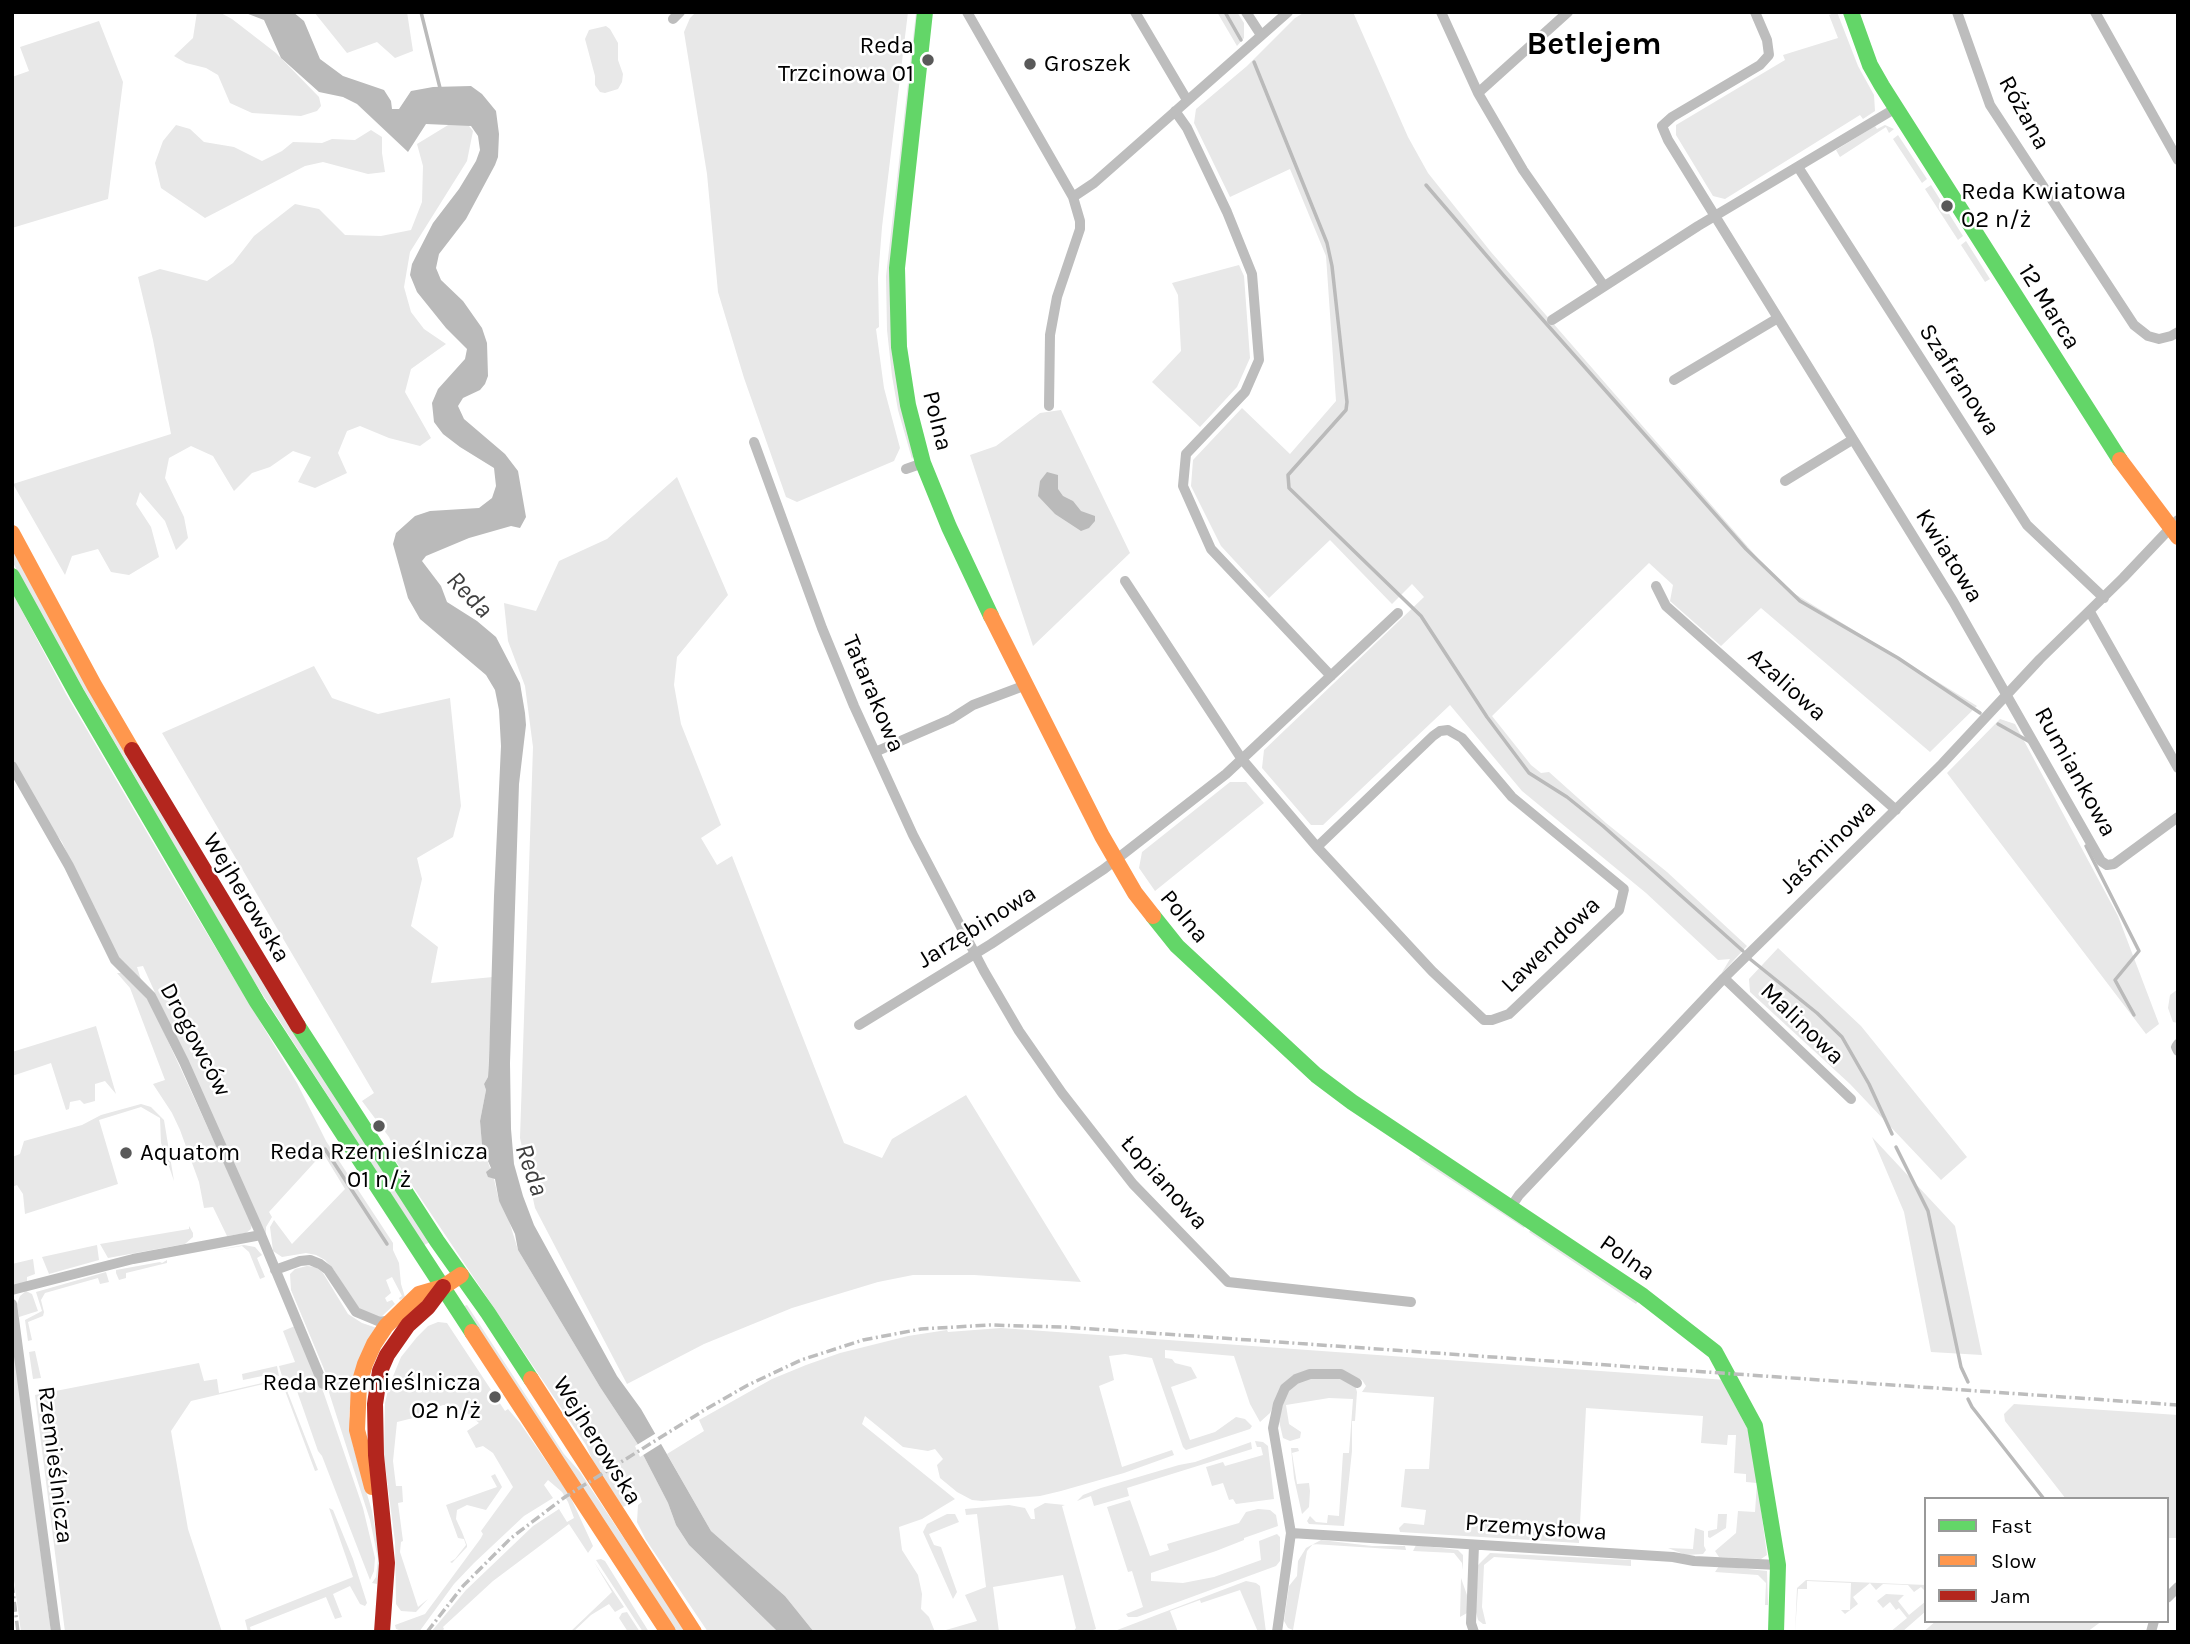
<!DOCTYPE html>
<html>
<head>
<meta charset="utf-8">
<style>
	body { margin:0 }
	#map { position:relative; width:2190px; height:1644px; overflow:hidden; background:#fff; font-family:Karla,sans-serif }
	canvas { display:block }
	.frame { position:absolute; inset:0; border:14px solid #000; pointer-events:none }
	.legend { position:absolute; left:1924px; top:1497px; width:245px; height:126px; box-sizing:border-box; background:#fff; border:2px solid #999; margin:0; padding:9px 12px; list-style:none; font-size:21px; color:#000 }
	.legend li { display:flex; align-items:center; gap:14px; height:35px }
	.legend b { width:35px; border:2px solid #999 }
</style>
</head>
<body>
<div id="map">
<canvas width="2190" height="1644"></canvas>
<div class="frame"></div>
<ul class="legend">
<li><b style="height:9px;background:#63d668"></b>Fast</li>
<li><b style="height:9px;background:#ff974d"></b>Slow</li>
<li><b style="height:9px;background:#b3261e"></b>Jam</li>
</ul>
</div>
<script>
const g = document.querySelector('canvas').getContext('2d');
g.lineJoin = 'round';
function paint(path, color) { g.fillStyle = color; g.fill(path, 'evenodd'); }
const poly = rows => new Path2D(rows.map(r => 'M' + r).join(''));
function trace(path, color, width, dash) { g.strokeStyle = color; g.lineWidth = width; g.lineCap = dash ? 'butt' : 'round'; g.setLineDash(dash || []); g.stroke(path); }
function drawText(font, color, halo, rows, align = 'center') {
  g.font = font + ' Karla,sans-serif'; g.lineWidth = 5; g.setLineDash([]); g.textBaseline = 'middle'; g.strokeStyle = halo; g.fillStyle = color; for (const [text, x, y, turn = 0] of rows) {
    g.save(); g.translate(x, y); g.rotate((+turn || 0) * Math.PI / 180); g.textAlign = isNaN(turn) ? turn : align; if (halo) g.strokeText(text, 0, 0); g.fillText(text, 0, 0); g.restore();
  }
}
const green = poly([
	[197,12,219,12,232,19,276,53,319,97,321,106,317,111,301,116,252,113,230,103,218,75,206,68,186,63,174,56,193,38],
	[314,12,407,12,413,51,395,58,377,42,347,53],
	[696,12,908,12,882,227,878,278,879,327,876,329,884,388,900,448,894,461,797,502,786,497,744,378,718,292,707,174,684,32,690,18],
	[916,12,920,12,893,249,914,455,912,459,898,410,892,376,887,330,886,276],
	[1217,12,1237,12,1244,23,1244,38,1237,46],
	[1305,12,1353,12,1408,137,1428,173,1491,252,1782,586,1977,706,1930,752,1761,608,1721,646,1670,601,1673,585,1649,563,1492,716,1531,765,1541,773,1549,772,1606,823,1667,872,1747,946,1721,974,1730,959,1718,960,1646,893,1522,791,1450,705,1323,825,1311,825,1262,768,1264,750,1424,597,1412,584,1392,604,1330,540,1269,598,1221,546,1191,486,1193,460,1242,408,1290,454,1336,401,1326,256,1290,169,1230,197,1194,123,1196,109,1247,66,1295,18],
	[1837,12,1858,66,1874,95,1875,111,1863,119,1860,115,1725,199,1713,196,1676,135,1676,125,1785,60,1783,55,1838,38,1829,15],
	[99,21,123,82,108,199,12,228,12,77,29,71,20,47],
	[606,26,610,29,618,43,618,60,623,74,622,82,618,89,605,93,600,92,595,85,595,76,585,39,589,30],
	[458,119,465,121,473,131,467,161,410,252,404,287,411,312,424,329,446,344,411,369,405,392,431,438,420,446,389,438,360,426,347,431,338,453,347,473,315,488,298,482,311,457,293,451,270,467,252,473,234,491,213,456,191,446,169,458,165,478,184,517,188,538,176,550,165,521,140,492,136,504,151,527,159,557,129,575,111,572,98,549,72,556,65,575,13,484,171,434,153,340,138,277,160,269,207,281,233,263,254,236,295,204,319,209,345,235,381,236,411,230,422,202,423,166,417,144],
	[176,125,190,129,204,142,234,147,262,161,282,151,293,142,322,143,332,139,355,140,371,130,382,137,382,153,385,172,368,174,323,162,305,166,205,218,161,188,155,163,163,141],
	[1885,125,1894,129,1889,133,1886,127,1840,157,1836,150,1875,126,1877,129],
	[1898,135,1927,179,1922,183,1893,139],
	[1931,185,1963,236,1958,240,1925,189],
	[1966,241,1990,279,1985,282,1961,245],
	[1239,265,1244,276,1250,358,1237,387,1200,427,1152,382,1181,351,1178,295,1172,283],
	[1061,410,1130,553,1033,646,970,455,996,446,1040,413],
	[677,477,728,595,677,657,674,685,681,724,721,825,701,838,717,865,732,856,844,1143,882,1158,892,1139,966,1095,1081,1282,974,1275,913,1275,878,1282,792,1308,704,1344,627,1384,535,1208,520,1138,533,747,525,686,508,641,504,603,536,611,559,561,607,539],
	[12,548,430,1242,424,1245,250,975,58,645,12,561],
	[12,592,66,694,176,882,297,1083,326,1141,393,1243,393,1250,399,1263,401,1284,405,1297,400,1300,399,1298,402,1296,392,1277,386,1280,391,1293,385,1298,387,1302,392,1300,395,1304,380,1318,365,1313,355,1304,334,1270,325,1260,316,1255,306,1253,282,1257,273,1251,270,1227,274,1220,292,1244,345,1189,323,1153,269,1212,272,1217,266,1227,266,1239,143,966,137,967,141,980,125,968,103,933,62,842,48,823,13,759],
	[314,666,332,698,378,714,450,698,461,806,453,837,417,858,422,879,411,926,438,947,431,983,493,977,488,1077,484,1084,486,1090,480,1121,482,1145,488,1151,485,1154,494,1179,499,1201,507,1214,518,1250,600,1387,637,1443,668,1503,676,1525,689,1545,778,1632,708,1632,646,1540,637,1522,638,1505,642,1502,639,1493,633,1491,627,1505,623,1507,595,1466,586,1445,395,1160,398,1157,389,1137,362,1101,374,1093,162,733],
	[2000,719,2015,724,2118,916,2159,1024,2146,1034,1947,773],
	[1230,782,1246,782,1264,803,1155,891,1139,868,1142,852],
	[1778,948,1861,1026,1967,1157,1941,1180,1850,1084,1750,992,1749,979],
	[117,973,121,973,150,1002,252,1224,251,1229,246,1233,227,1236,213,1207,204,1208,199,1182,180,1130,172,1113,153,1084,165,1080,130,988],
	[2178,989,2178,1023,2173,1022,2168,1008,2170,995],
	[96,1026,116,1094,105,1081,95,1084,95,1101,84,1104,80,1100,70,1102,69,1109,66,1110,51,1063,12,1076,12,1052],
	[141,1104,151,1107,164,1120,174,1181,161,1143,160,1118,141,1107,99,1120,118,1184,25,1214,23,1194,17,1185,12,1187,12,1157,20,1154,24,1141,82,1125,101,1115],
	[1872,1137,1955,1226,1982,1355,1931,1352,1904,1212],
	[1422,1154,1525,1226,1524,1228,1419,1159],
	[189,1226,193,1233,193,1237,185,1244,108,1258,100,1244,189,1229],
	[1531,1230,1639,1300,1636,1304,1529,1232],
	[97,1245,99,1260,49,1274,42,1257],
	[244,1245,255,1247,262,1255,257,1258,265,1277,260,1279,249,1252,242,1246,212,1251],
	[33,1259,35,1274,27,1277,27,1282,12,1285,12,1264],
	[167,1260,167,1263,126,1273,126,1278,119,1280,116,1273,116,1270,160,1262,162,1263],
	[307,1266,316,1267,323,1273,348,1314,362,1323,377,1328,354,1376,349,1416,353,1446,372,1511,379,1550,379,1575,377,1584,372,1583,376,1577,378,1559,370,1520,326,1383,329,1381,291,1290,290,1274,295,1269],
	[106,1272,109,1282,100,1284,98,1278,45,1293,41,1300,44,1312,43,1316,28,1322,32,1340,28,1341,25,1320,42,1311,36,1292],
	[26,1291,32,1294,38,1311,19,1317,17,1304,20,1296],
	[467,1305,564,1454,580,1472,686,1632,676,1632,464,1306],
	[438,1322,447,1323,505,1411,508,1409,520,1423,570,1496,593,1546,588,1553,569,1524,493,1581,443,1627,444,1629,441,1632,431,1632,466,1590,533,1526,559,1509,567,1522,574,1518,568,1502,562,1492,548,1480,544,1485,553,1498,524,1516,474,1563,454,1584,419,1632,405,1632,396,1629,395,1625,425,1614,481,1538,483,1534,481,1531,513,1487,493,1453,483,1446,476,1448,467,1431,479,1423,467,1413,449,1405,443,1405,432,1409,433,1413,397,1422,393,1461,396,1486,402,1486,403,1502,398,1503,403,1541,401,1542,400,1552,418,1607,428,1599,416,1612,401,1611,396,1604,395,1542,384,1456,385,1403,389,1386,401,1357,417,1337,428,1326],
	[295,1326,321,1385,363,1508,375,1558,374,1571,370,1580,322,1456,318,1451,297,1391,291,1383,282,1376,279,1366,295,1362,283,1331],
	[1001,1328,1726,1380,1734,1399,1732,1400,1748,1430,1754,1457,1767,1555,1761,1559,1719,1557,1715,1551,1736,1533,1738,1511,1755,1512,1757,1483,1746,1482,1746,1474,1734,1473,1736,1435,1728,1435,1727,1445,1701,1443,1703,1416,1586,1408,1579,1543,1400,1532,1399,1528,1404,1523,1424,1525,1426,1510,1401,1507,1405,1469,1429,1469,1434,1397,1362,1392,1366,1386,1362,1380,1340,1371,1322,1371,1281,1388,1270,1413,1260,1422,1250,1404,1234,1356,1165,1350,1165,1358,1172,1359,1175,1363,1191,1367,1197,1378,1171,1387,1190,1440,1215,1432,1236,1417,1245,1419,1252,1426,1250,1429,1186,1450,1183,1447,1152,1358,1125,1354,1109,1356,1114,1380,1099,1386,1122,1467,1172,1450,1174,1455,1124,1473,1061,1491,1040,1496,982,1501,972,1500,957,1492,940,1478,937,1465,943,1459,935,1449,928,1451,903,1447,865,1416,862,1424,955,1499,922,1519,899,1527,902,1550,918,1575,922,1594,921,1609,929,1617,935,1632,814,1632,785,1596,711,1531,667,1454,704,1431,699,1420,772,1379,806,1365,840,1353,908,1336,947,1330,948,1332],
	[12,1336,20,1395,51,1632,21,1632,12,1566],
	[35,1351,41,1378,33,1379,29,1352],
	[199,1363,204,1381,217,1379,219,1393,271,1381,286,1388,318,1470,315,1471,284,1388,272,1382,191,1401,171,1431,188,1529,222,1632,65,1632,35,1395],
	[277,1366,279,1376,272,1374,243,1380,242,1374],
	[1335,1375,1355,1385,1357,1392,1355,1421,1352,1421,1352,1451,1344,1526,1309,1524,1307,1521,1310,1516,1316,1522,1327,1523,1328,1515,1339,1516,1343,1453,1349,1453,1353,1399,1329,1398,1286,1405,1289,1424,1301,1432,1300,1438,1290,1441,1283,1438,1279,1421,1284,1396,1294,1382,1311,1376],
	[2014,1404,2178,1415,2178,1538,2167,1538,2167,1499,2066,1499,2005,1421,2004,1414],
	[1255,1441,1263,1442,1268,1446,1274,1499,1236,1504,1233,1499,1229,1500,1223,1483,1212,1486,1206,1467,1223,1462,1225,1466,1263,1455,1261,1447,1257,1447],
	[1251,1442,1252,1449,1127,1488,1129,1496,1094,1506,1091,1496,1077,1501,1083,1495,1101,1488,1179,1465,1195,1462],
	[1291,1448,1298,1448,1299,1451,1292,1453,1297,1484,1309,1483,1310,1491,1309,1507,1302,1514,1294,1478],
	[495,1474,502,1487,486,1510,467,1505,457,1510,456,1519,462,1532,467,1545,467,1547,452,1563,450,1562,455,1559,466,1545,464,1539,458,1538,446,1505,497,1487,491,1476],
	[1130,1500,1150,1556,1169,1550,1167,1544,1239,1523,1246,1512,1258,1509,1270,1510,1276,1515,1278,1526,1244,1538,1244,1540,1216,1551,1151,1573,1151,1581,1183,1583,1214,1577,1261,1560,1259,1541,1277,1534,1280,1537,1280,1561,1276,1566,1137,1617,1128,1617,1126,1614,1143,1607,1132,1571,1128,1572,1107,1507],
	[1045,1503,1065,1505,1062,1506,1096,1629,1087,1632,1073,1632,1076,1628,1063,1575,993,1587,999,1632,939,1632,977,1621,965,1595,986,1587,977,1514,966,1515,965,1509,1009,1505,1025,1508,1031,1519,1035,1519,1034,1509],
	[329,1508,333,1510,353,1559,367,1603,365,1606,360,1604,350,1586,333,1594,342,1617,335,1619,326,1597,250,1627,251,1632,248,1632,245,1620,353,1577],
	[947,1514,955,1514,959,1522,929,1534,934,1545,941,1547,957,1592,953,1599,923,1532,927,1524],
	[1718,1514,1727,1514,1726,1528,1710,1538,1708,1537,1708,1531,1717,1529],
	[1695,1528,1704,1531,1704,1546,1706,1550,1703,1554,1686,1555,1668,1548,1693,1549],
	[1321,1540,1372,1546,1405,1546,1406,1550,1313,1544,1307,1551,1293,1630,1288,1628,1284,1621,1289,1586,1297,1576,1298,1561,1306,1548],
	[1416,1545,1458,1550,1463,1555,1463,1570,1462,1563,1454,1553,1413,1551],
	[1490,1553,1631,1560,1631,1566,1494,1557,1484,1565,1482,1607,1486,1624,1483,1624,1478,1620,1475,1608,1478,1565],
	[601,1559,605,1561,649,1632,643,1632,596,1560],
	[594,1562,624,1607,615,1612,609,1604,591,1615,573,1632,570,1632,612,1592],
	[1719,1566,1767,1571,1768,1605,1765,1605,1766,1583,1758,1575,1715,1572],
	[1461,1578,1468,1598,1467,1613,1460,1617],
	[1806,1580,1926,1585,1926,1592,1921,1587,1914,1592,1908,1585,1883,1584,1876,1590,1870,1583,1853,1597,1858,1604,1845,1614,1841,1610,1850,1610,1851,1583,1807,1581,1807,1589,1798,1589,1795,1632,1797,1588],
	[1246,1581,1256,1583,1260,1586,1266,1632,1258,1632,1240,1590,1201,1603,1200,1600,1170,1611,1178,1632,1112,1632],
	[1886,1594,1904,1595,1898,1601,1909,1615,1926,1601,1926,1611,1902,1632,1890,1632,1907,1618,1899,1608,1896,1610,1890,1602,1883,1608,1877,1601],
	[627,1612,640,1632,628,1632,619,1618,622,1613],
	[1936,1621,2102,1621,2087,1632,1923,1632]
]);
const water = poly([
	[243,12,293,12,304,21,320,59,343,76,384,90,391,101,392,109,399,109,411,91,433,87,471,86,482,94,496,111,499,134,498,157,495,165,466,219,439,254,436,268,441,280,463,301,482,328,487,343,488,376,485,384,480,390,463,398,458,406,464,419,505,454,518,471,526,517,520,528,511,526,469,538,426,556,422,561,441,586,447,602,477,621,496,637,520,683,525,713,526,725,519,784,510,1063,511,1129,514,1164,523,1196,534,1225,617,1376,641,1409,711,1531,785,1596,814,1632,778,1632,689,1545,676,1525,668,1503,637,1443,600,1387,518,1250,515,1234,499,1201,495,1179,488,1177,486,1172,491,1168,485,1154,488,1151,482,1145,480,1121,486,1090,484,1084,488,1077,489,1060,494,896,501,746,499,710,495,690,486,675,420,619,408,598,393,544,396,533,415,516,430,511,479,508,492,498,496,486,494,468,460,447,443,434,434,422,432,403,438,389,465,359,467,349,446,328,417,292,410,275,412,264,433,223,459,189,476,161,480,150,478,136,471,126,426,124,408,152,357,104,343,97,319,92,281,58,264,20],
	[1047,472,1058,475,1058,489,1063,496,1073,501,1081,511,1095,516,1095,521,1089,528,1081,531,1055,514,1038,496,1040,481]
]);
const pier = poly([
	[658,1432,664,1442,640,1457,635,1446]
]);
const stream = poly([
	[421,12,440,88],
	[1225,12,1241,40],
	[1254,62,1327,243,1332,266,1347,402,1346,410,1288,475,1289,488,1421,616,1487,717,1529,773,1567,797,1603,826,1743,951],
	[1426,185,1504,276,1746,549,1800,601,1898,658,1980,713],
	[1998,724,2030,742],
	[2086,846,2139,951,2115,980,2134,1015],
	[1750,959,1817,1013,1842,1037,1869,1084,1892,1134],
	[1896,1147,1928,1211,1961,1367,1968,1382],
	[325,1149,387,1244],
	[1968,1399,1972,1407,2044,1499]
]);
const street = poly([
	[967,12,1073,197,1080,221,1080,229,1057,297,1050,335,1049,406],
	[1135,12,1187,100],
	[1246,12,1261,35],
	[1441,12,1478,93,1523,170,1604,286],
	[1755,12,1767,40,1769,55,1760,65,1672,117,1662,126,1668,140,1953,601,2101,861,2107,865,2114,864,2178,817],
	[1957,12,1990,105,2134,325,2148,336,2159,339,2171,336,2178,332],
	[2095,12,2178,160],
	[673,19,680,12],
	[1478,93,1568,12],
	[1175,111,1187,128,1227,212,1252,274,1259,360,1245,392,1186,454,1183,486,1211,549,1331,676],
	[1798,167,2027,525,2104,598],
	[1073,197,1094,183,1288,12],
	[1552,320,1698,226,1896,108],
	[1674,380,1778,318],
	[754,442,822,628,854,706,913,835,984,971,1019,1031,1062,1093,1133,1184,1228,1282,1411,1302],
	[906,469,923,463],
	[1785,481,1852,440],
	[1125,581,1241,758,1317,847],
	[1656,586,1666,606,1896,810],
	[2090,612,2178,768],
	[1448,730,1462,738,1512,797,1624,889,1619,910,1509,1014,1492,1020,1484,1020,1432,971,1317,847,1433,736,1440,731,1448,730],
	[875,752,951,719,973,705,1026,685],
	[12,766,69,866,115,960,151,996,184,1062,261,1235],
	[1724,978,1851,1099],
	[859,1025,991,944,1104,869,1226,774,1398,613],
	[2178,1044,2176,1047,2178,1051],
	[1511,1207,1519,1195,1724,978,1942,764,2040,659,2123,578,2178,520],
	[275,1270,300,1261,310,1260,320,1264,328,1270,356,1312,380,1322,391,1320],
	[12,1290,133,1259,261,1235,323,1384],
	[12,1304,56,1632],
	[1291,1533,1673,1557,1694,1561,1778,1565],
	[2167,1598,2178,1587],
	[1277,1632,1291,1533,1273,1428,1278,1404,1285,1388,1296,1379,1310,1374,1341,1374,1357,1383],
	[1474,1632,1471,1623,1474,1545],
	[2151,1632,2154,1621]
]);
const fast = poly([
	[925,12,897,268,899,347,908,405,923,463,949,527,991,616],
	[1851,12,1870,65,1882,86,2120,460],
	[12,576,77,694,257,1002,472,1332],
	[1153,916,1177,946,1316,1075,1352,1102,1643,1296,1715,1352,1755,1426,1778,1565,1776,1632],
	[298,1026,437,1241,488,1313,531,1379]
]);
const slow = poly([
	[2120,460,2178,537],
	[12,533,94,685,132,750],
	[991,616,1102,836,1135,893,1153,916],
	[472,1332,668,1632],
	[531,1379,694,1632],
	[372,1487,357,1430,359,1384,365,1364,374,1344,386,1326,419,1294,443,1287,461,1275]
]);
const jam = poly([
	[132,750,298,1026],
	[382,1632,387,1563,376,1455,375,1404,380,1371,387,1355,408,1325,428,1307,443,1287]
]);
const rail = poly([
	[12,1583,18,1632],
	[427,1632,463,1586,511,1538,565,1497,706,1409,748,1385,801,1360,863,1340,921,1329,990,1325,1064,1327,2178,1405]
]);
const markers = [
	[928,60,7,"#595959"],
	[1030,64,7,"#595959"],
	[1947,206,7,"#595959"],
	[379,1126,7,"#595959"],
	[126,1153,7,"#595959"],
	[495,1397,7,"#595959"]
];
const poiNames = [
	["Reda",914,46,"right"],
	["Trzcinowa 01",914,74,"right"],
	["Groszek",1044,64],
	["Reda Kwiatowa",1961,192],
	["02 n/ż",1961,220],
	["Reda Rzemieślnicza",379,1152,"center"],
	["01 n/ż",379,1180,"center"],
	["Aquatom",140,1153],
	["Reda Rzemieślnicza",481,1383,"right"],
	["02 n/ż",481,1411,"right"]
];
const streetNames = [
	["Różana",2024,113,61],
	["12 Marca",2049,307,58],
	["Szafranowa",1959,380,57],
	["Polna",937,421,76],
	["Kwiatowa",1949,556,58],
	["Azaliowa",1787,685,42],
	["Tatarakowa",873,694,67],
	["Rumiankowa",2075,772,61],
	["Jaśminowa",1828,847,-44],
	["Wejherowska",246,898,59],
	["Polna",1184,917,50],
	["Jarzębinowa",977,927,-32],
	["Lawendowa",1551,945,-44],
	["Malinowa",1802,1024,44],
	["Drogowców",195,1040,62],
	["Łopianowa",1164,1183,48],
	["Polna",1627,1258,35],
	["Wejherowska",597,1441,58],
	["Rzemieślnicza",55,1465,83],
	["Przemysłowa",1536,1528,4]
];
const waterNames = [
	["Reda",469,595,46],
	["Reda",531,1170,71]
];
const districtNames = [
	["Betlejem",1594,45]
];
paint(green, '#e8e8e8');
paint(water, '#bababa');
paint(pier, '#fff');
trace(stream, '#bababa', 3.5);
trace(street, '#bdbdbd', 10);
trace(fast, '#63d668', 16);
trace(slow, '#ff974d', 16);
trace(jam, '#b3261e', 16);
trace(rail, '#bdbdbd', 3.5, [10, 3.5, 2, 3.5]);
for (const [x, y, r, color] of markers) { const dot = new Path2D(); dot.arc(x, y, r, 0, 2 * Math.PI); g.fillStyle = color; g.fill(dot); trace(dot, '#fff', 2.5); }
drawText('24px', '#000', '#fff', poiNames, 'left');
drawText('24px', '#000', '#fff', streetNames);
drawText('italic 26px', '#3e3e3e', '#fff', waterNames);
drawText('bold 32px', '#000', '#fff', districtNames);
</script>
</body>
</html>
